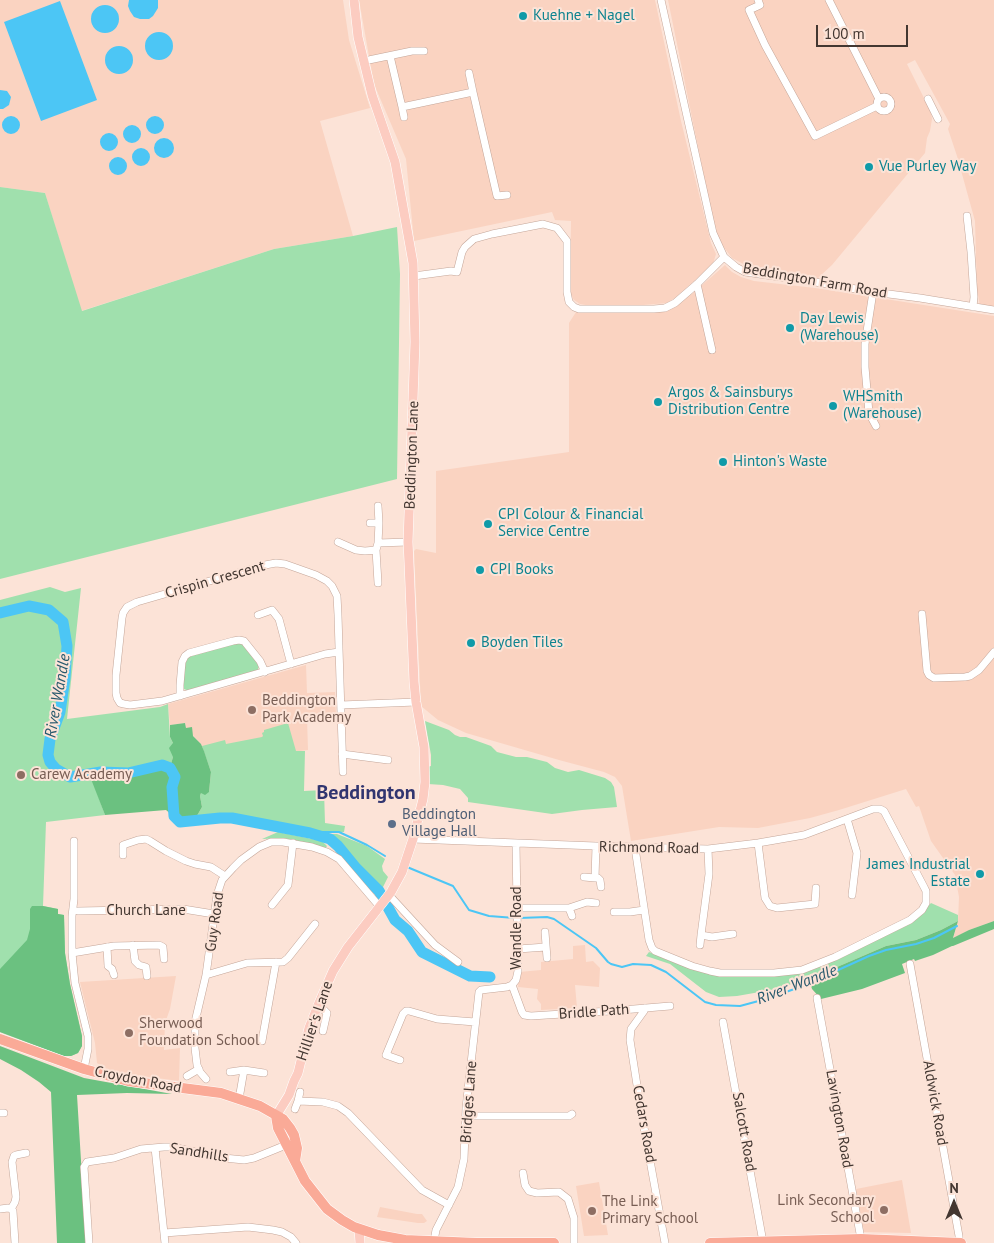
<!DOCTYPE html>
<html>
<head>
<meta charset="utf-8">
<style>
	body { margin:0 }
	#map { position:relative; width:994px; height:1243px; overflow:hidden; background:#fce3d7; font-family:"PT Sans",sans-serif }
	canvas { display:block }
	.north { position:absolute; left:929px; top:1178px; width:50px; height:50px; -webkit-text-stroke:4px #fce3d7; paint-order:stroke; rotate:0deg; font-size:14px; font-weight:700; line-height:20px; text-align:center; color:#433731 }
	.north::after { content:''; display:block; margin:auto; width:18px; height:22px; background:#433731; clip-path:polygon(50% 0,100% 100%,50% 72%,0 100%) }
	.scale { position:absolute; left:816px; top:25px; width:92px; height:22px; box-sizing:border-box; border:2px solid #433731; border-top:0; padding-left:6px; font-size:15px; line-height:18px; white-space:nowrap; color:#433731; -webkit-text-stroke:4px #fce3d7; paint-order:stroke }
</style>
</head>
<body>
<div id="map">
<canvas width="994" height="1243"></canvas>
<div class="north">N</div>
<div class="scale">100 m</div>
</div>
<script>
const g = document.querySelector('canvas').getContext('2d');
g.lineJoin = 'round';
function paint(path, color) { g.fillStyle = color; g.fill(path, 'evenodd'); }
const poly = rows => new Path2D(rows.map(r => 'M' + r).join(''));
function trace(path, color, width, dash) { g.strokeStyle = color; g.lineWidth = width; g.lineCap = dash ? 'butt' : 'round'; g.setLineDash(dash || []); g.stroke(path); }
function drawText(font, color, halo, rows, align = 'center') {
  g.font = font + ' "PT Sans",sans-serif'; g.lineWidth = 4; g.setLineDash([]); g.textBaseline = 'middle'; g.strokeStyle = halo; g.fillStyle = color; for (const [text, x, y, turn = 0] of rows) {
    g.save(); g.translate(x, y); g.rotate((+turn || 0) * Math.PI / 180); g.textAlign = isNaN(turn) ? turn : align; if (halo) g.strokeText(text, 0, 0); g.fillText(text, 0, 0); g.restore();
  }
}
const built = poly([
	[0,0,343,0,349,40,370,108,320,121,353,236,274,249,81,311,45,193,0,187],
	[359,0,655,0,681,121,711,243,716,254,713,264,676,297,667,303,643,305,591,306,580,304,574,300,570,293,571,221,555,220,552,212,414,241,406,159,374,84],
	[668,0,994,0,994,308,980,306,977,290,975,221,957,156,948,129,950,124,915,60,907,64,931,112,932,119,930,131,927,138,925,153,832,265,818,278,751,268,732,258,722,245,715,230],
	[725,265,732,272,741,277,754,281,815,288,994,316,994,921,969,930,953,939,958,921,959,897,955,875,931,841,919,806,916,807,906,789,839,810,810,818,758,828,719,827,631,841,622,786,615,777,604,772,559,760,466,733,438,720,421,706,414,551,416,549,436,553,436,471,569,452,569,323,576,312,663,312,692,294],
	[306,665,307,693,335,692,336,717,307,718,308,750,208,762,201,744,186,728,185,723,170,725,168,704],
	[585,945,586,962,593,961,600,968,599,987,575,985,577,1008,541,1010,541,1004,537,999,538,989,518,987,519,972,541,970,541,962,573,959,573,946],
	[176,976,170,1009,165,1023,164,1050,180,1048,179,1081,111,1072,97,1063,95,1043,80,982],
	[902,1180,911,1233,864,1232,856,1189],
	[599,1182,608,1235,584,1236,576,1186],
	[380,1207,417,1214,422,1214,427,1221,424,1223,418,1223,377,1217]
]);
const green = poly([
	[0,187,45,193,82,311,274,249,353,236,397,227,400,274,397,479,0,579],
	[50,587,65,592,81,588,67,719,160,707,168,704,170,737,173,743,173,757,171,764,150,771,128,776,101,775,92,779,105,815,46,822,43,906,58,909,58,914,64,915,65,953,70,984,82,1036,82,1046,78,1053,71,1056,64,1056,0,1032,0,600],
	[241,642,259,664,258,670,189,691,184,689,182,686,185,662,188,657],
	[425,721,449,730,455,735,460,737,466,737,491,746,497,752,516,757,527,757,547,762,555,768,568,772,579,770,605,778,611,782,614,787,617,807,582,810,552,814,468,802,468,798,460,789,443,785,428,784,427,767,431,766,431,755],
	[288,723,296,751,305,751,304,791,324,790,325,823,345,826,344,832,321,832,310,833,232,818,194,821,202,807,200,796,201,793,209,792,211,772,202,746,225,740,226,744,262,737,263,736,262,733,264,732,264,730],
	[278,832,322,841,327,846,325,849,314,844,283,838,262,839],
	[323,834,337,834,367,846,385,859,382,866,383,871,388,877,382,889,353,861,335,838],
	[931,903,958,915,958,921,941,930,916,940,886,946,809,979,771,990,737,996,719,997,706,992,670,964,646,956,649,952,694,970,804,970,920,915]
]);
const forest = poly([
	[185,723,186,728,192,727,193,736,201,744,204,751,211,772,209,792,205,795,201,793,200,796,202,807,194,821,180,822,166,810,105,815,91,779,101,775,128,776,150,771,171,764,173,757,169,748,173,743,170,737,170,725],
	[32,906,43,906,58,909,58,914,64,915,65,953,70,984,82,1036,82,1046,78,1053,71,1056,64,1056,0,1032,0,969,27,940,30,929,30,909],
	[958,921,953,938,969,930,994,921,994,929,953,946,952,946,933,955,915,961,914,959,902,964,905,973,862,989,821,999,812,989,809,979,886,946,916,940,941,930],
	[0,1046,84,1078,172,1094,127,1093,77,1095,86,1243,57,1243,51,1092,39,1082,21,1070,0,1059]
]);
const water = poly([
	[129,0,158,0,158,8,153,16,149,19,140,19,134,17,130,11,128,6],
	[60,1,97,100,41,121,4,22],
	'91 19a14 14 0 1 1 28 0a14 14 0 1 1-28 0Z',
	'145 46a14 14 0 1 1 28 0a14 14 0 1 1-28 0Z',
	'105 60a14 14 0 1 1 28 0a14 14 0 1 1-28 0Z',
	[0,90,7,91,11,97,9,105,3,109,0,109],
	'146 125a9 9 0 1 1 18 0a9 9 0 1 1-18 0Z',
	'2 125a9 9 0 1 1 18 0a9 9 0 1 1-18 0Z',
	'123 134a9 9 0 1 1 18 0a9 9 0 1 1-18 0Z',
	'100 142a9 9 0 1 1 18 0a9 9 0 1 1-18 0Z',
	'154 148a10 10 0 1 1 20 0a10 10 0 1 1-20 0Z',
	'132 157a9 9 0 1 1 18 0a9 9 0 1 1-18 0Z',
	'109 166a9 9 0 1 1 18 0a9 9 0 1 1-18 0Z'
]);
const stream = poly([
	[310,833,321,832,339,832,367,845,385,856],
	[407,867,453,886,469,910,489,916,515,918],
	[519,918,547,917,554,919,596,948,608,962,611,964,622,967,633,964,651,965,666,972,705,1002,716,1005,740,1006,766,999,803,986,869,956,886,950,916,944,934,938,957,926]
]);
const river = poly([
	[0,613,29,606,49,610,63,622,67,646,65,678,60,712,50,739,48,755,50,762,56,769,70,777,101,772,128,773,162,765,170,768,175,777,172,787,174,816,180,822,220,818,232,818,310,833,330,839,338,846,356,868,379,891,395,920,408,931,422,952,470,976,490,977]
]);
const minor = poly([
	[661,0,713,233,724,257,736,267,745,272,822,283,873,292,920,298,994,310],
	[758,0,760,5,749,10,765,45,815,136,877,106],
	[829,0,879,99],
	[390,56,402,107,473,92,497,196,507,195],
	[364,61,412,51,424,51],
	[469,73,473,92],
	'877 104a7 7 0 1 1 14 0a7 7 0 1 1-14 0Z',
	[928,99,938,119],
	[402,107,404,117],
	[967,216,971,252,974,297,973,307],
	[414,276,451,271,457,272,462,252,465,247,474,239,492,234,543,224,557,228,567,241,567,292,569,302,574,307,579,309,654,309,665,308,675,303,697,284,724,257],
	[697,284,712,350],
	[873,292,865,344,865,367,869,413,876,426],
	[378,506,379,523],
	[370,523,379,523,378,543,408,542],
	[338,542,356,550,365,551,376,550],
	[378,543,376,550,378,583],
	[922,614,927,671,929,675,934,678,965,677,970,676,979,670,994,652],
	[258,615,272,610,279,619,291,664],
	[339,652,325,654,162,701,130,705,124,704,120,703,117,698,116,693,116,675,122,618,123,613,127,607,137,602,265,565,276,563,285,564,316,575,327,581,332,586,337,596,338,615,341,714,343,772],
	[180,696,180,685,182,662,185,656,189,653,233,641,239,640,244,641,260,661,265,672],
	[341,705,416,702],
	[342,754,388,760],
	[847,819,857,853,852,895],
	[413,839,596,846,708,849,758,843,804,835,873,809,880,809,884,811,924,887,926,891,926,903,922,910,910,920,835,957,802,970,774,973,720,973,710,971,692,966,655,951,652,948,649,940,635,848],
	[74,841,74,899,72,916,72,953,75,983,88,1036,88,1049,84,1069],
	[758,843,765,898,770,906,777,908,815,904,816,888],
	[708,849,709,874,701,935,712,937,733,934],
	[123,855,123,845,138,840,146,839,150,841,166,851,186,861,195,864,211,867,225,876],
	[584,877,595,878],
	[595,878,596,846],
	[595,878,598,878,600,880,601,887],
	[389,895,435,945,458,962],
	[272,905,288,885,293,843],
	[517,908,569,908,587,902,596,903],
	[569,908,572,916],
	[78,911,183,909,214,914],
	[614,912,630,912,644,910],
	[545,932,547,958],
	[133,945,135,961,139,965,146,967,147,976],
	[700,945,701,935],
	[107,947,108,966,112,969,114,975],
	[518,949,546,947],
	[72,953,114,946,159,945,163,947,164,959],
	[910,964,959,1236,959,1243],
	[206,975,247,963,283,962,288,958,315,924],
	[512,985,522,1012,524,1015,531,1016,610,1011,670,1006],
	[512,985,516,980,518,971,516,843],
	[817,998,861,1239],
	[317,1007,324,1010,327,1013,323,1031],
	[645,1008,644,1011,631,1029,630,1040,641,1111,665,1243],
	[723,1022,763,1242],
	[262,1041,276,962],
	[400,1060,386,1055,403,1014,406,1011,409,1011,437,1019,475,1022],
	[230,1072,244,1070,264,1073],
	[187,1076,199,1069],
	[206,1079,200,1072,197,1065,195,1048,195,1022,206,975,217,895,222,880,233,868,241,860,259,847,271,842,283,842,312,847,327,852,339,859,380,907],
	[239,1099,244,1070],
	[298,1101,323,1102,338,1106,348,1113,422,1190,449,1205],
	[295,1109,298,1101,300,1092],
	[0,1113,4,1113],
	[466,1116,569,1116,572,1114],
	[155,1148,165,1243],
	[523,1173,525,1185,529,1191,537,1193,559,1192,568,1199,574,1218,574,1243],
	[0,1209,8,1208,11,1209],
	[11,1209,15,1202,16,1197,12,1162,14,1156,16,1155,26,1153],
	[11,1209,13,1211,15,1243],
	[164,1233,248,1227,273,1230,282,1232,291,1237,296,1243],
	[434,1241,436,1230,458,1187,464,1159,466,1108,479,992,481,990,507,987,512,985],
	[89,1243,84,1167,87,1162,114,1158,141,1149,164,1147,172,1147,224,1158,244,1160,254,1158,286,1145]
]);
const major = poly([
	[276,1116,289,1095,294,1081,298,1073,309,1028,319,1003,333,971,348,947,391,892,402,872,413,839,423,799,425,782,424,747,416,702,414,682,409,563,408,542,415,342,413,263,395,162,372,95,358,37,354,0],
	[359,1229,360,1243]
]);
const highway = poly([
	[0,1039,84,1069,128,1081,221,1093,260,1106,283,1119,290,1128,294,1135,297,1148,295,1161],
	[276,1116,278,1128,305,1181,327,1209,342,1220,354,1227,378,1235,405,1240,477,1243,554,1243],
	[710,1243,861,1239,961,1243]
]);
const markers = [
	[523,16,5,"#0f9aa8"],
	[869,167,5,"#0f9aa8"],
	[790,328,5,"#0f9aa8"],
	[658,402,5,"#0f9aa8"],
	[833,406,5,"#0f9aa8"],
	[723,462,5,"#0f9aa8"],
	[488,524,5,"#0f9aa8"],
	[480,570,5,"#0f9aa8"],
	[471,643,5,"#0f9aa8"],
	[252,710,5,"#8d6e63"],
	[21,775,5,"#8d6e63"],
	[392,824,5,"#5c6f8a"],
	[980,874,5,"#0f9aa8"],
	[129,1033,5,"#8d6e63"],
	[884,1210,5,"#8d6e63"],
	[592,1211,5,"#8d6e63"]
];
const cultureNames = [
	["Kuehne + Nagel",533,16],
	["Vue Purley Way",879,167],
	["Day Lewis",800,319],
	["(Warehouse)",800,336],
	["Argos & Sainsburys",668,393],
	["Distribution Centre",668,410],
	["WHSmith",843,397],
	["(Warehouse)",843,414],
	["Hinton's Waste",733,462],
	["CPI Colour & Financial",498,515],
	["Service Centre",498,532],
	["CPI Books",490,570],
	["Boyden Tiles",481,643],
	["James Industrial",970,865,"right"],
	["Estate",970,882,"right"]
];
const streetNames = [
	["Beddington Farm Road",815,281,10],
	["Beddington Lane",412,455,-88],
	["Crispin Crescent",215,580,-16],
	["Richmond Road",649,848,1],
	["Church Lane",146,911],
	["Guy Road",215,922,-82],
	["Wandle Road",517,928,-90],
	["Bridle Path",594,1012,-4],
	["Hillier's Lane",315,1021,-71],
	["Croydon Road",138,1080,11],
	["Bridges Lane",469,1102,-86],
	["Aldwick Road",935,1103,80],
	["Lavington Road",839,1119,80],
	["Cedars Road",644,1124,80],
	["Salcott Road",744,1132,80],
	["Sandhills",199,1153,9]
];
const educationNames = [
	["Beddington",262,701],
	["Park Academy",262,718],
	["Carew Academy",31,775],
	["Sherwood",139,1024],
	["Foundation School",139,1041],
	["Link Secondary",874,1201,"right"],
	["School",874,1218,"right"],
	["The Link",602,1202],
	["Primary School",602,1219]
];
const serviceNames = [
	["Beddington",402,815],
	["Village Hall",402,832]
];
const waterNames = [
	["River Wandle",58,696,-80],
	["River Wandle",797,985,-21]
];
const districtNames = [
	["Beddington",366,793]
];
paint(built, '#fad3c1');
paint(green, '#a0e0ad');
paint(forest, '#6bc180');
paint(water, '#4cc6f5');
trace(stream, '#4cc6f5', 2);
trace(river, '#4cc6f5', 11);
trace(minor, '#c4a699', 8);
trace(major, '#fff', 10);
trace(highway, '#fff', 11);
trace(minor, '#fff', 7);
trace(major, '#fcccc1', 9);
trace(highway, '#faaa97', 10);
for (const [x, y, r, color] of markers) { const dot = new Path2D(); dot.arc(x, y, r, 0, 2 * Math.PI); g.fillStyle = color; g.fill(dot); trace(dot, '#fce3d7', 2); }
drawText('15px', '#0d838f', '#fce3d7', cultureNames, 'left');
drawText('15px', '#433731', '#fce3d7', streetNames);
drawText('15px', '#785e54', '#fce3d7', educationNames, 'left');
drawText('15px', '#4e5e75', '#fce3d7', serviceNames, 'left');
drawText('italic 16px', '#28596d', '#fce3d7', waterNames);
drawText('bold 20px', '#313570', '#fce3d7', districtNames);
</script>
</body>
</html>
